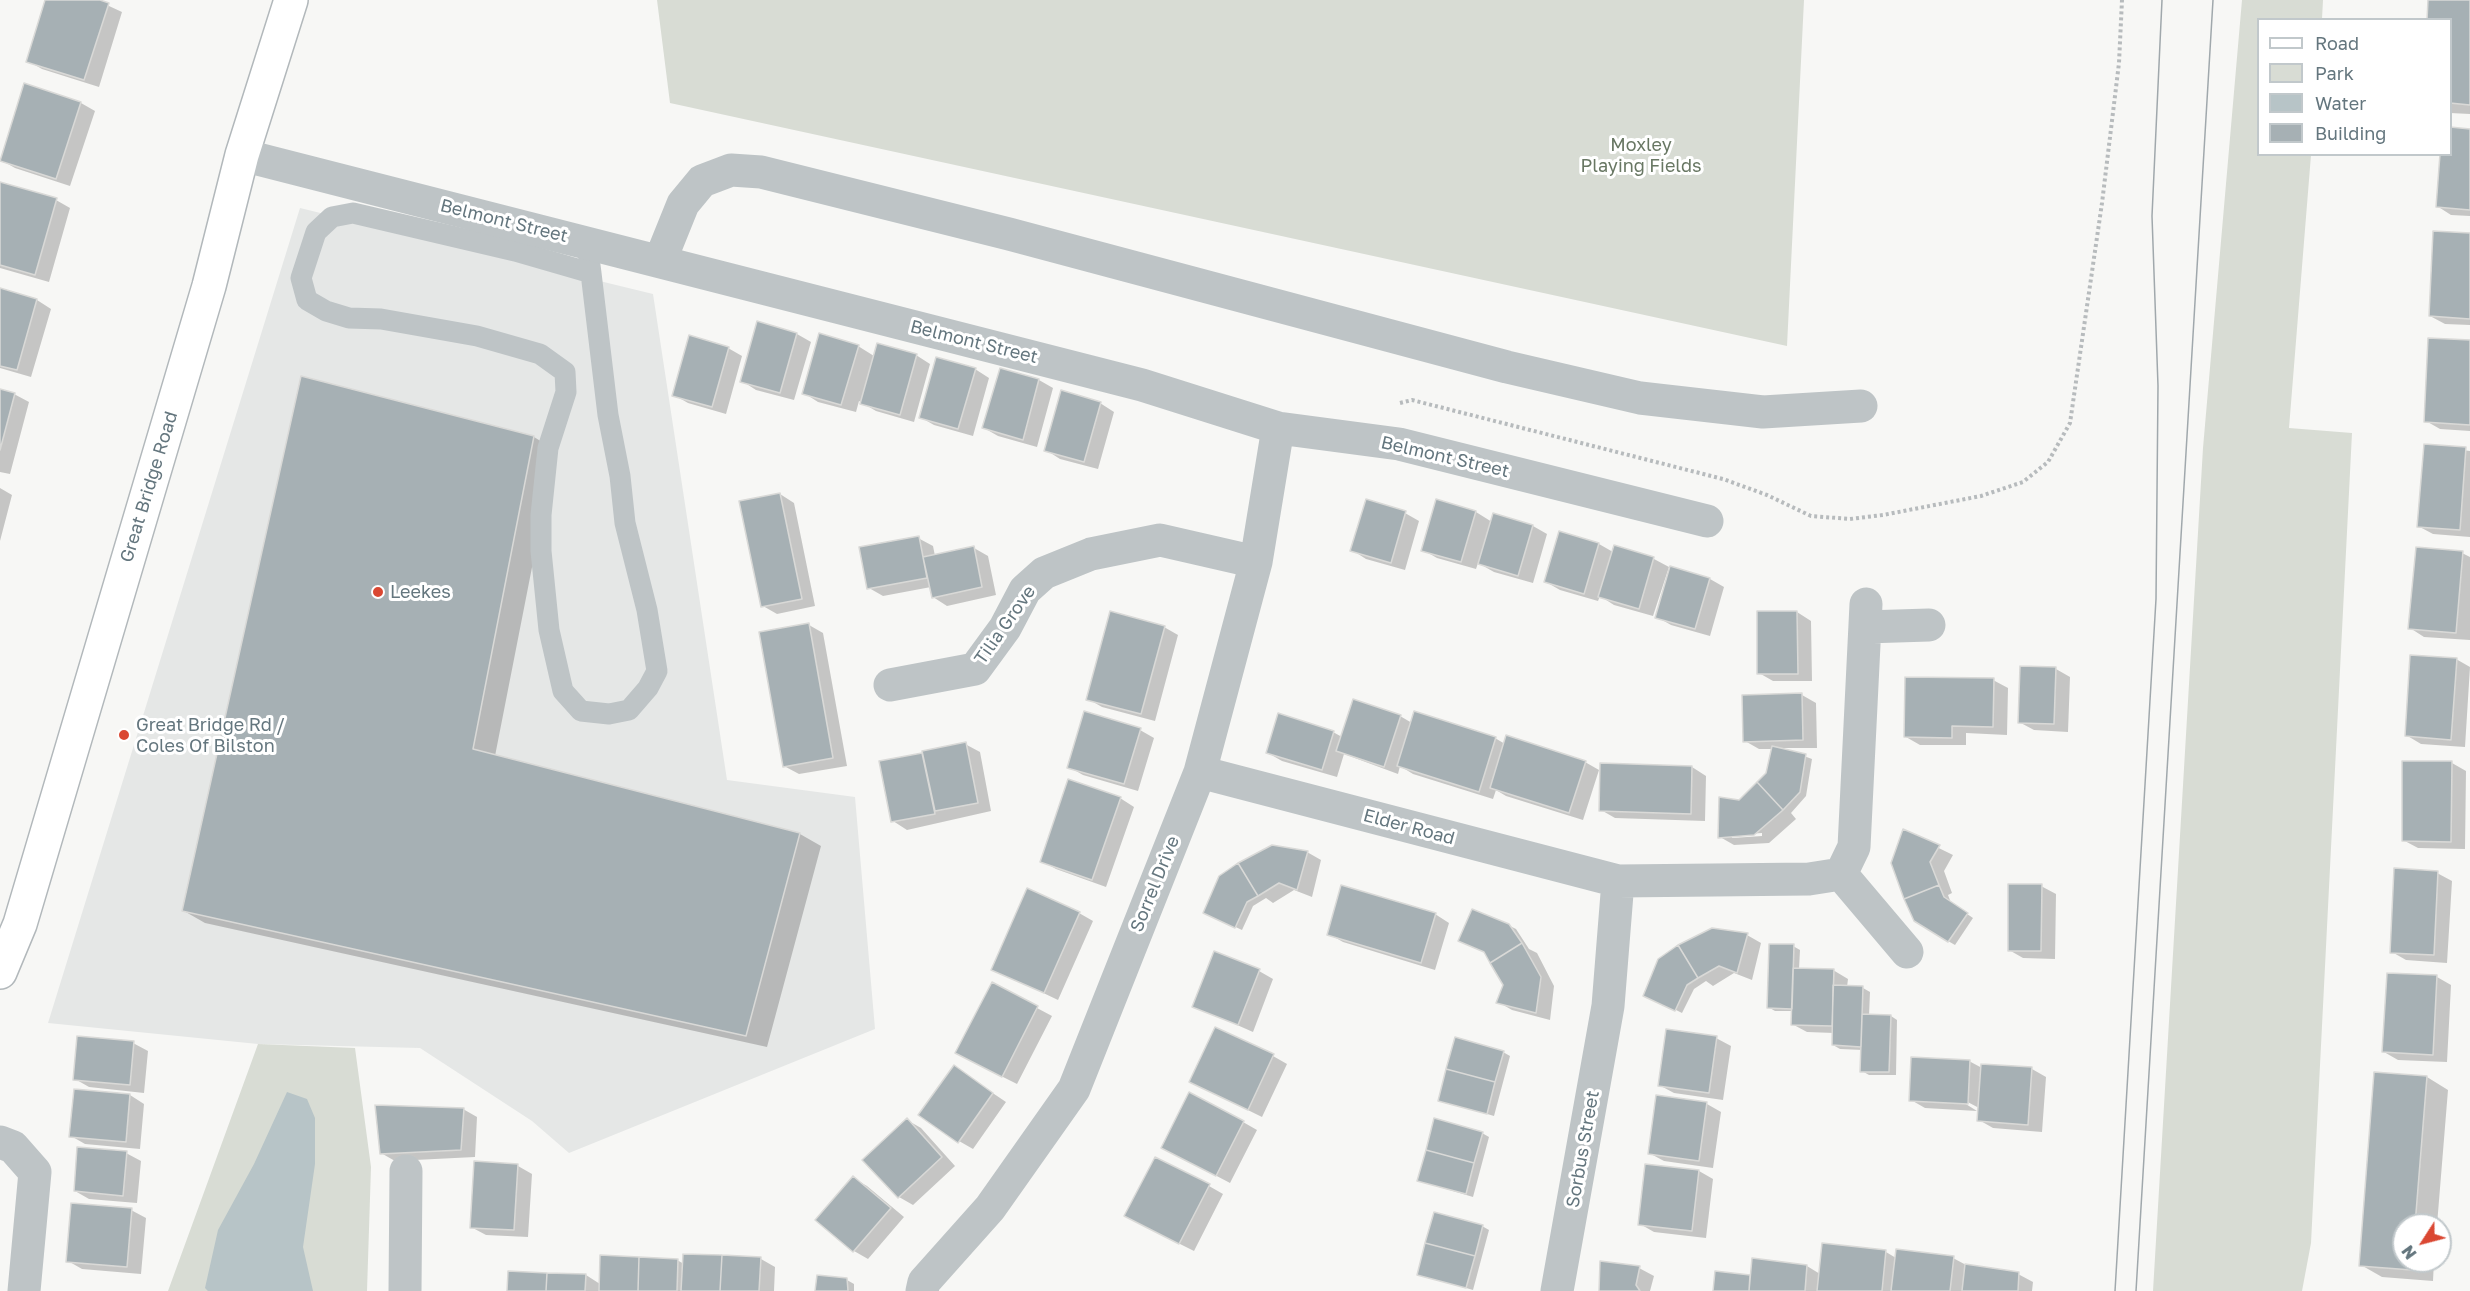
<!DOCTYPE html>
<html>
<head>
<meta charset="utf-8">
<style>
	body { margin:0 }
	#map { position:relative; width:2470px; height:1291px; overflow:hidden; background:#f7f7f5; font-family:"Golos Text",sans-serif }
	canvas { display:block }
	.legend { position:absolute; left:2257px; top:18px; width:195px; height:138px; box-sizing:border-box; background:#fff; border:2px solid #c1c8cb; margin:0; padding:8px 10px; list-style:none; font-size:18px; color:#64767e }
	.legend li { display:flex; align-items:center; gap:12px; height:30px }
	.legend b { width:30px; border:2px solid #c1c8cb }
	.north { position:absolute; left:2392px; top:1213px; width:60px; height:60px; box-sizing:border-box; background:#fff; border:2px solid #c1c8cb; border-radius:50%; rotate:234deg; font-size:16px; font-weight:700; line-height:24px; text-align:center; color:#64767e }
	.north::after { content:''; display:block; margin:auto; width:21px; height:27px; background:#da4732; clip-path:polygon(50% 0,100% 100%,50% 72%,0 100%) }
</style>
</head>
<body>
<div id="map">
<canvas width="2470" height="1291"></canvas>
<ul class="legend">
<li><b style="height:8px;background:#fff"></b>Road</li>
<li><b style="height:16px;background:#d8dcd4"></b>Park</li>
<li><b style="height:16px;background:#b7c4c7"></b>Water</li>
<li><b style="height:16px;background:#a6b0b4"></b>Building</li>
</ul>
<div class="north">N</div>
</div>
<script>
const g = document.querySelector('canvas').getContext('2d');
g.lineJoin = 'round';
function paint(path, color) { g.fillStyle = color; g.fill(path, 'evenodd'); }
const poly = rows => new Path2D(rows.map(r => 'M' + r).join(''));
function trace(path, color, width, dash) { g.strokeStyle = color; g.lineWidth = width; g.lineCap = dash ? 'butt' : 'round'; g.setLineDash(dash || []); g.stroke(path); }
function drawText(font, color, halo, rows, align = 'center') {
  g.font = font + ' "Golos Text",sans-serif'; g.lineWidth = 6; g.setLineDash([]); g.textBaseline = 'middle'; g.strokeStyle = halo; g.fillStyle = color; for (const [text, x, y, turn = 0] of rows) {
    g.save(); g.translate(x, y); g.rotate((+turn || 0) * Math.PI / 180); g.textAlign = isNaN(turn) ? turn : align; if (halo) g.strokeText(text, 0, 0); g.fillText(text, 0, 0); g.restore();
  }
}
const built = poly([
	[300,208,653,294,727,780,855,797,875,1029,569,1153,532,1121,420,1048,258,1044,48,1023]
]);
const green = poly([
	[657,0,1804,0,1787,346,670,103],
	[2242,0,2323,0,2322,19,2258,20,2258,154,2311,155,2289,428,2352,433,2311,1243,2302,1291,2153,1291,2203,448],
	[258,1044,355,1048,371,1167,367,1291,168,1291]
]);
const water = poly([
	[287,1092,307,1099,315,1118,315,1164,303,1247,313,1291,208,1291,205,1288,218,1230,254,1164]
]);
const shadow = poly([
	[47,0,96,0,122,12,99,87,42,69,28,61],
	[2430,0,2470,0,2470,114,2450,113,2450,20],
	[81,103,95,111,70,186,15,168,1,160],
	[2470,130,2470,216,2451,215,2437,206,2450,154],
	[0,184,56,200,70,208,49,282,0,268],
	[2470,235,2470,325,2445,324,2430,316],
	[0,290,37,300,51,309,31,377,0,368],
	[758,323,797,334,811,342,794,400,756,390,742,381],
	[2470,341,2470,431,2440,429,2426,421],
	[858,346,874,356,916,355,930,364,914,422,876,411,859,401,856,412,818,402,804,393],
	[728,348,742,356,726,414,688,403,674,395],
	[975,369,989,378,973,436,934,425,920,417],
	[1001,370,1039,380,1053,388,1037,447,998,436,984,428],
	[302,378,534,437,555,450,495,756,800,834,821,846,767,1047,205,923,184,911],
	[0,390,14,394,29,402,10,474,0,472],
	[1100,403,1114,412,1098,469,1060,459,1046,450],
	[2425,445,2470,451,2470,537,2433,534,2418,526],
	[0,488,12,495,0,541],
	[780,494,794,503,815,606,777,614,763,606],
	[1476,512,1492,522,1533,526,1547,534,1533,583,1494,572,1478,563,1476,569,1437,558,1423,550],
	[1405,513,1419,521,1405,570,1366,559,1352,550],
	[1560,533,1599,544,1613,552,1615,547,1654,559,1669,567,1653,616,1614,605,1600,596,1598,601,1560,590,1546,582],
	[918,538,933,546,935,556,974,548,988,556,996,595,947,606,933,597,931,587,883,596,869,588],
	[2462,553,2470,557,2470,640,2424,637,2410,628],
	[1710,579,1724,587,1710,636,1671,625,1657,617],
	[1797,612,1811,621,1812,681,1773,681,1759,673],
	[809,625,823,633,847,766,799,774,784,766],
	[1164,627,1178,635,1155,721,1102,707,1088,699],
	[2456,659,2470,667,2465,747,2421,744,2406,735],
	[2056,669,2070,677,2068,732,2034,730,2019,722],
	[1993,680,2008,688,2007,735,1966,733,1966,745,1920,745,1906,737],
	[1802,695,1816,703,1817,748,1782,748,1812,759,1806,796,1791,813,1796,819,1769,843,1734,845,1720,837,1740,801,1768,774,1773,749,1759,749,1745,741],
	[1762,833,1762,836,1732,838,1732,835],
	[1400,716,1412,723,1495,738,1505,744,1585,762,1599,770,1583,820,1506,796,1496,790,1493,799,1413,774,1400,766,1398,774,1344,754,1337,777,1282,761,1268,753,1333,732,1342,737],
	[1140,730,1154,738,1138,791,1083,775,1069,767],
	[965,744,980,752,991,811,907,830,893,821,881,763],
	[2452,763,2466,771,2465,849,2418,848,2403,840],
	[1602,765,1692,767,1706,776,1705,821,1615,818,1601,810],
	[1120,798,1134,807,1106,887,1056,869,1042,861],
	[1904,831,1953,855,1944,871,1952,893,1948,895,1951,903,1973,918,1955,945,1948,941],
	[1307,852,1321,860,1312,897,1294,890,1273,903,1266,898,1253,906,1242,930,1212,916],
	[2437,873,2452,881,2447,963,2406,960,2392,952],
	[2041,886,2056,894,2055,959,2023,958,2009,950],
	[1079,913,1093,921,1058,1000,993,969],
	[1435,914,1449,923,1435,970,1343,942,1329,934],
	[1508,925,1516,929,1529,949,1537,953,1554,986,1550,1020,1512,1010,1498,1002,1504,985],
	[1747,935,1761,943,1752,980,1734,973,1713,986,1706,981,1694,989,1682,1013,1650,997],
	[1793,946,1800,950,1799,969,1833,970,1848,979,1847,987,1863,988,1870,992,1869,1016,1891,1016,1897,1020,1896,1075,1869,1075,1862,1071,1863,1050,1840,1049,1833,1045,1834,1033,1807,1032,1792,1024,1793,1011,1775,1011,1768,1007],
	[1259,971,1273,979,1253,1032,1194,1006],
	[2437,977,2451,985,2447,1062,2398,1060,2384,1052],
	[992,984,1052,1016,1017,1084,971,1061],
	[1716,1038,1731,1046,1723,1100,1674,1093,1659,1085],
	[133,1043,148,1051,144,1093,89,1087,75,1079],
	[1503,1052,1510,1056,1494,1116,1440,1100],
	[1273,1056,1287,1064,1262,1117,1205,1089],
	[1969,1061,1982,1068,2032,1069,2046,1077,2042,1132,1993,1128,1979,1120,1979,1108,1962,1099,1961,1101,1977,1111,1925,1108,1911,1100],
	[954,1067,1006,1102,973,1149,959,1141],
	[2427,1077,2448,1090,2437,1225,2404,1225,2404,1261,2434,1261,2433,1281,2382,1277,2361,1265],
	[75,1090,130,1095,144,1104,140,1149,85,1144,71,1136],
	[1707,1104,1721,1112,1713,1168,1664,1161,1649,1153],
	[463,1109,477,1117,475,1157,395,1161,381,1153],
	[907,1120,921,1128,955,1166,913,1205,899,1197],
	[1243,1122,1257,1130,1230,1183,1177,1155],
	[1482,1133,1489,1137,1473,1197,1419,1181],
	[126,1153,141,1161,137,1203,89,1199,75,1191],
	[518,1166,532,1174,528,1237,486,1235,471,1227],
	[1699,1171,1713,1179,1706,1238,1654,1232,1640,1224],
	[853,1178,867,1186,904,1217,868,1259,854,1251,818,1220],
	[1209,1186,1223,1194,1194,1251,1140,1224],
	[131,1210,146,1218,141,1274,82,1269,68,1261],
	[1482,1226,1489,1230,1473,1290,1419,1274],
	[1823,1245,1886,1252,1896,1258,1953,1258,1968,1266,2018,1274,2033,1282,2032,1291,1715,1291,1752,1278,1754,1260,1807,1266,1820,1274],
	[761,1259,775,1267,774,1291,509,1291,586,1275,600,1284,677,1260,684,1264],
	[1639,1268,1654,1276,1650,1291,1601,1291],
	[847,1280,854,1284,854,1291,817,1291]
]);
const building = poly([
	[45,0,100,0,109,3,84,80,26,62,45,0],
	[2428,0,2470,0,2470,105,2450,103,2450,20,2427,20,2428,0],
	[24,83,81,102,56,179,0,161,24,83],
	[2450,127,2470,129,2470,210,2436,207,2440,154,2450,154,2450,127],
	[0,182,57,198,35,275,0,265,0,182],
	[2433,231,2470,233,2470,319,2429,316,2433,231],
	[0,288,37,299,17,370,0,366,0,288],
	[757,321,797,333,780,393,740,382,757,321],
	[819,333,859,345,841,405,802,394,819,333],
	[689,335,729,347,712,407,672,396,689,335],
	[2428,338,2470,340,2470,425,2424,422,2428,338],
	[877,343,917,354,900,415,860,404,877,343],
	[936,357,976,368,958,429,919,418,936,357],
	[1000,368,1039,379,1023,440,982,428,1000,368],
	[301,376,534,436,473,749,800,833,746,1036,182,911,301,376],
	[0,389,15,393,0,450,0,389],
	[1061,390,1101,402,1084,462,1044,451,1061,390],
	[2424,444,2466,447,2460,530,2417,527,2424,444],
	[780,493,802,599,761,607,739,501,780,493],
	[1366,499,1406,511,1391,563,1350,551,1366,499],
	[1436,499,1476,511,1461,562,1421,551,1436,499],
	[1493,513,1533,525,1518,576,1478,564,1493,513],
	[1559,531,1599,543,1584,594,1544,582,1559,531],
	[919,536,927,578,867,589,859,547,919,536],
	[1614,545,1654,557,1639,609,1598,597,1614,545],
	[974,546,982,587,932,598,923,557,974,546],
	[2416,547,2463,551,2456,633,2408,629,2416,547],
	[1670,566,1710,578,1695,629,1655,618,1670,566],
	[1110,611,1165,626,1141,714,1086,700,1110,611],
	[1757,611,1797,611,1798,674,1757,674,1757,611],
	[809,623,833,758,783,767,759,632,809,623],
	[2410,655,2457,658,2451,740,2405,736,2410,655],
	[2020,666,2056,667,2054,724,2018,723,2020,666],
	[1905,677,1994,678,1993,727,1952,726,1952,738,1904,737,1905,677],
	[1802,693,1803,740,1743,742,1742,695,1802,693],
	[1353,699,1401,715,1384,767,1336,751,1353,699],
	[1084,711,1141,728,1124,784,1067,768,1084,711],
	[1414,711,1496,737,1479,792,1397,766,1414,711],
	[1278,713,1334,731,1322,770,1266,753,1278,713],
	[1506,735,1586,761,1569,813,1490,788,1506,735],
	[966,742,978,803,935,811,922,751,966,742],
	[1772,746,1806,754,1800,792,1783,810,1757,782,1766,773,1772,746],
	[922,753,935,814,891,822,879,761,922,753],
	[2402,761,2452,761,2451,842,2402,841,2402,761],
	[1600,763,1692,766,1691,814,1599,811,1600,763],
	[1068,779,1121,797,1092,880,1040,862,1068,779],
	[1757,782,1783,810,1754,835,1718,838,1719,797,1739,800,1757,782],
	[1903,829,1940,845,1930,862,1939,885,1904,899,1891,863,1903,829],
	[1272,845,1308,851,1297,890,1279,883,1258,896,1238,863,1272,845],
	[1238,863,1258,896,1247,902,1235,928,1203,913,1219,876,1238,863],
	[2394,868,2438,871,2434,955,2390,953,2394,868],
	[2008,884,2042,884,2041,951,2008,951,2008,884],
	[1341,885,1436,913,1421,963,1327,935,1341,885],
	[1939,885,1944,897,1968,913,1948,942,1914,921,1904,899,1939,885],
	[1027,888,1080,912,1044,993,991,970,1027,888],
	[1472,909,1509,924,1522,943,1490,963,1484,952,1458,941,1472,909],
	[1712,928,1748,933,1737,973,1719,966,1698,978,1678,945,1712,928],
	[1522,943,1541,977,1536,1013,1496,1003,1503,985,1490,963,1522,943],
	[1769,944,1794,944,1792,1009,1767,1008,1769,944],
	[1678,945,1698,978,1687,985,1675,1011,1643,996,1658,959,1678,945],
	[1214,951,1260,969,1238,1025,1192,1007,1214,951],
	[1793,968,1834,969,1832,1026,1791,1025,1793,968],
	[2387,973,2437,975,2433,1055,2382,1052,2387,973],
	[992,982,1038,1006,1002,1077,955,1053,992,982],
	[1833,985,1863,986,1861,1047,1832,1045,1833,985],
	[1862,1014,1891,1015,1889,1072,1860,1072,1862,1014],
	[1215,1027,1274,1054,1248,1110,1189,1082,1215,1027],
	[1666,1029,1717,1036,1709,1093,1658,1086,1666,1029],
	[77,1036,134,1041,130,1085,73,1080,77,1036],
	[1455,1037,1504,1051,1495,1082,1446,1069,1455,1037],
	[1911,1057,1970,1060,1968,1104,1909,1101,1911,1057],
	[1981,1064,2032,1067,2028,1125,1977,1121,1981,1064],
	[954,1065,993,1093,958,1143,918,1115,954,1065],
	[1446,1069,1495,1082,1487,1114,1438,1101,1446,1069],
	[2374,1072,2427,1076,2415,1225,2404,1225,2404,1261,2412,1261,2412,1270,2359,1266,2374,1072],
	[74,1089,130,1094,126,1142,69,1137,74,1089],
	[1189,1092,1244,1121,1216,1176,1161,1148,1189,1092],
	[1656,1095,1707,1102,1699,1161,1648,1154,1656,1095],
	[375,1105,464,1108,461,1150,380,1154,375,1105],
	[907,1118,942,1157,898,1198,862,1160,907,1118],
	[1434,1118,1483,1132,1474,1163,1426,1150,1434,1118],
	[77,1147,127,1151,123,1196,74,1191,77,1147],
	[1426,1150,1474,1163,1466,1194,1417,1181,1426,1150],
	[1155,1157,1210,1184,1179,1244,1124,1216,1155,1157],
	[474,1161,518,1164,514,1230,470,1228,474,1161],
	[1645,1164,1699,1170,1692,1231,1638,1225,1645,1164],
	[853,1176,891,1208,853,1252,815,1220,853,1176],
	[71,1203,132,1208,127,1267,66,1262,71,1203],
	[1434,1212,1483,1225,1475,1256,1425,1243,1434,1212],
	[1425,1243,1475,1256,1466,1288,1417,1275,1425,1243],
	[1822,1243,1886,1250,1882,1291,1817,1291,1822,1243],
	[1896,1249,1954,1256,1950,1291,1891,1291,1896,1249],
	[683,1254,722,1255,720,1291,681,1291,683,1254],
	[600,1255,639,1257,638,1291,599,1291,600,1255],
	[722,1255,761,1257,759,1291,720,1291,722,1255],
	[639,1257,678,1259,677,1291,638,1291,639,1257],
	[1752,1258,1807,1265,1805,1291,1749,1291,1752,1258],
	[1600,1261,1640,1266,1636,1285,1640,1291,1599,1291,1600,1261],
	[1965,1264,2019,1272,2018,1291,1962,1291,1965,1264],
	[508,1271,547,1273,546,1291,507,1291,508,1271],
	[1715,1271,1750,1275,1749,1291,1713,1291,1715,1271],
	[547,1273,586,1274,585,1291,546,1291,547,1273],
	[817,1275,847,1278,848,1291,815,1291,817,1275]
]);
const path = poly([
	[1400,403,1412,400,1723,479,1767,495,1811,516,1850,519,1883,515,1981,496,2023,482,2048,462,2070,423,2102,203,2119,63,2122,0]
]);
const lane = poly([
	[587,242,591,273,608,415,620,476,625,523,647,610,657,671,648,688,629,710,609,714,581,711,563,691,549,630,541,551,541,515,548,448,566,392,565,372,540,354,477,336,381,319,349,318,326,311,307,300,301,278,316,232,332,217,353,213,515,251,591,273]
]);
const street = poly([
	[242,155,1142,385,1278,428,1399,444,1707,521],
	[660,261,683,204,702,181,731,170,761,172,1009,234,1507,367,1640,398,1763,412,1861,406],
	[1865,627,1929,625],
	[890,685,975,669,1005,628,1025,590,1044,573,1091,554,1160,540,1256,562],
	[1200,772,1618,881],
	[1841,874,1907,952],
	[0,1142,13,1147,35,1172,24,1291],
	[405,1291,406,1171],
	[922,1291,924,1282,990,1208,1074,1089,1200,772,1256,562,1278,428],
	[1557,1291,1608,1006,1618,881,1809,879,1841,874,1854,847,1866,604]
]);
const primary = poly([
	[0,972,20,924,209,286,242,155,291,0]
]);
const tram = poly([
	[2115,1291,2156,599,2158,386,2152,216,2162,0],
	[2136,1291,2213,0]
]);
const markers = [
	[378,592,6,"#da4732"],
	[124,735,6,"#da4732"]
];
const parkNames = [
	["Moxley",1641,145],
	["Playing Fields",1641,166]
];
const streetNames = [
	["Belmont Street",504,221,14],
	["Belmont Street",974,342,14],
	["Belmont Street",1445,457,13],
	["Great Bridge Road",149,487,-73],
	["Tilia Grove",1005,625,-55],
	["Elder Road",1409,827,15],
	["Sorrel Drive",1155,884,-68],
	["Sorbus Street",1583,1149,-80]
];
const poiNames = [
	["Leekes",390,592],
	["Great Bridge Rd /",136,725],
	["Coles Of Bilston",136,746]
];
paint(built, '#e5e7e6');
paint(green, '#d8dcd4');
paint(water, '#b7c4c7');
paint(shadow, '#0003');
paint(building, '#a6b0b4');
trace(building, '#d9d9d7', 1.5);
trace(primary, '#b2b8bb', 36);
trace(path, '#b7bbbd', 4, [3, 3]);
trace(lane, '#bec4c6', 21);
trace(street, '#bec4c6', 33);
trace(primary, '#fff', 33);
trace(tram, '#a0a8ac', 1.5);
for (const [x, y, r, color] of markers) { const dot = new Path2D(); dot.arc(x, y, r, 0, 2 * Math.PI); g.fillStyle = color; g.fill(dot); trace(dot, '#fff', 2); }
drawText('18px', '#687763', '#fff', parkNames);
drawText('18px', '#64767e', '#fff', streetNames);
drawText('18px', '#64767e', '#fff', poiNames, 'left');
</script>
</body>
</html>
